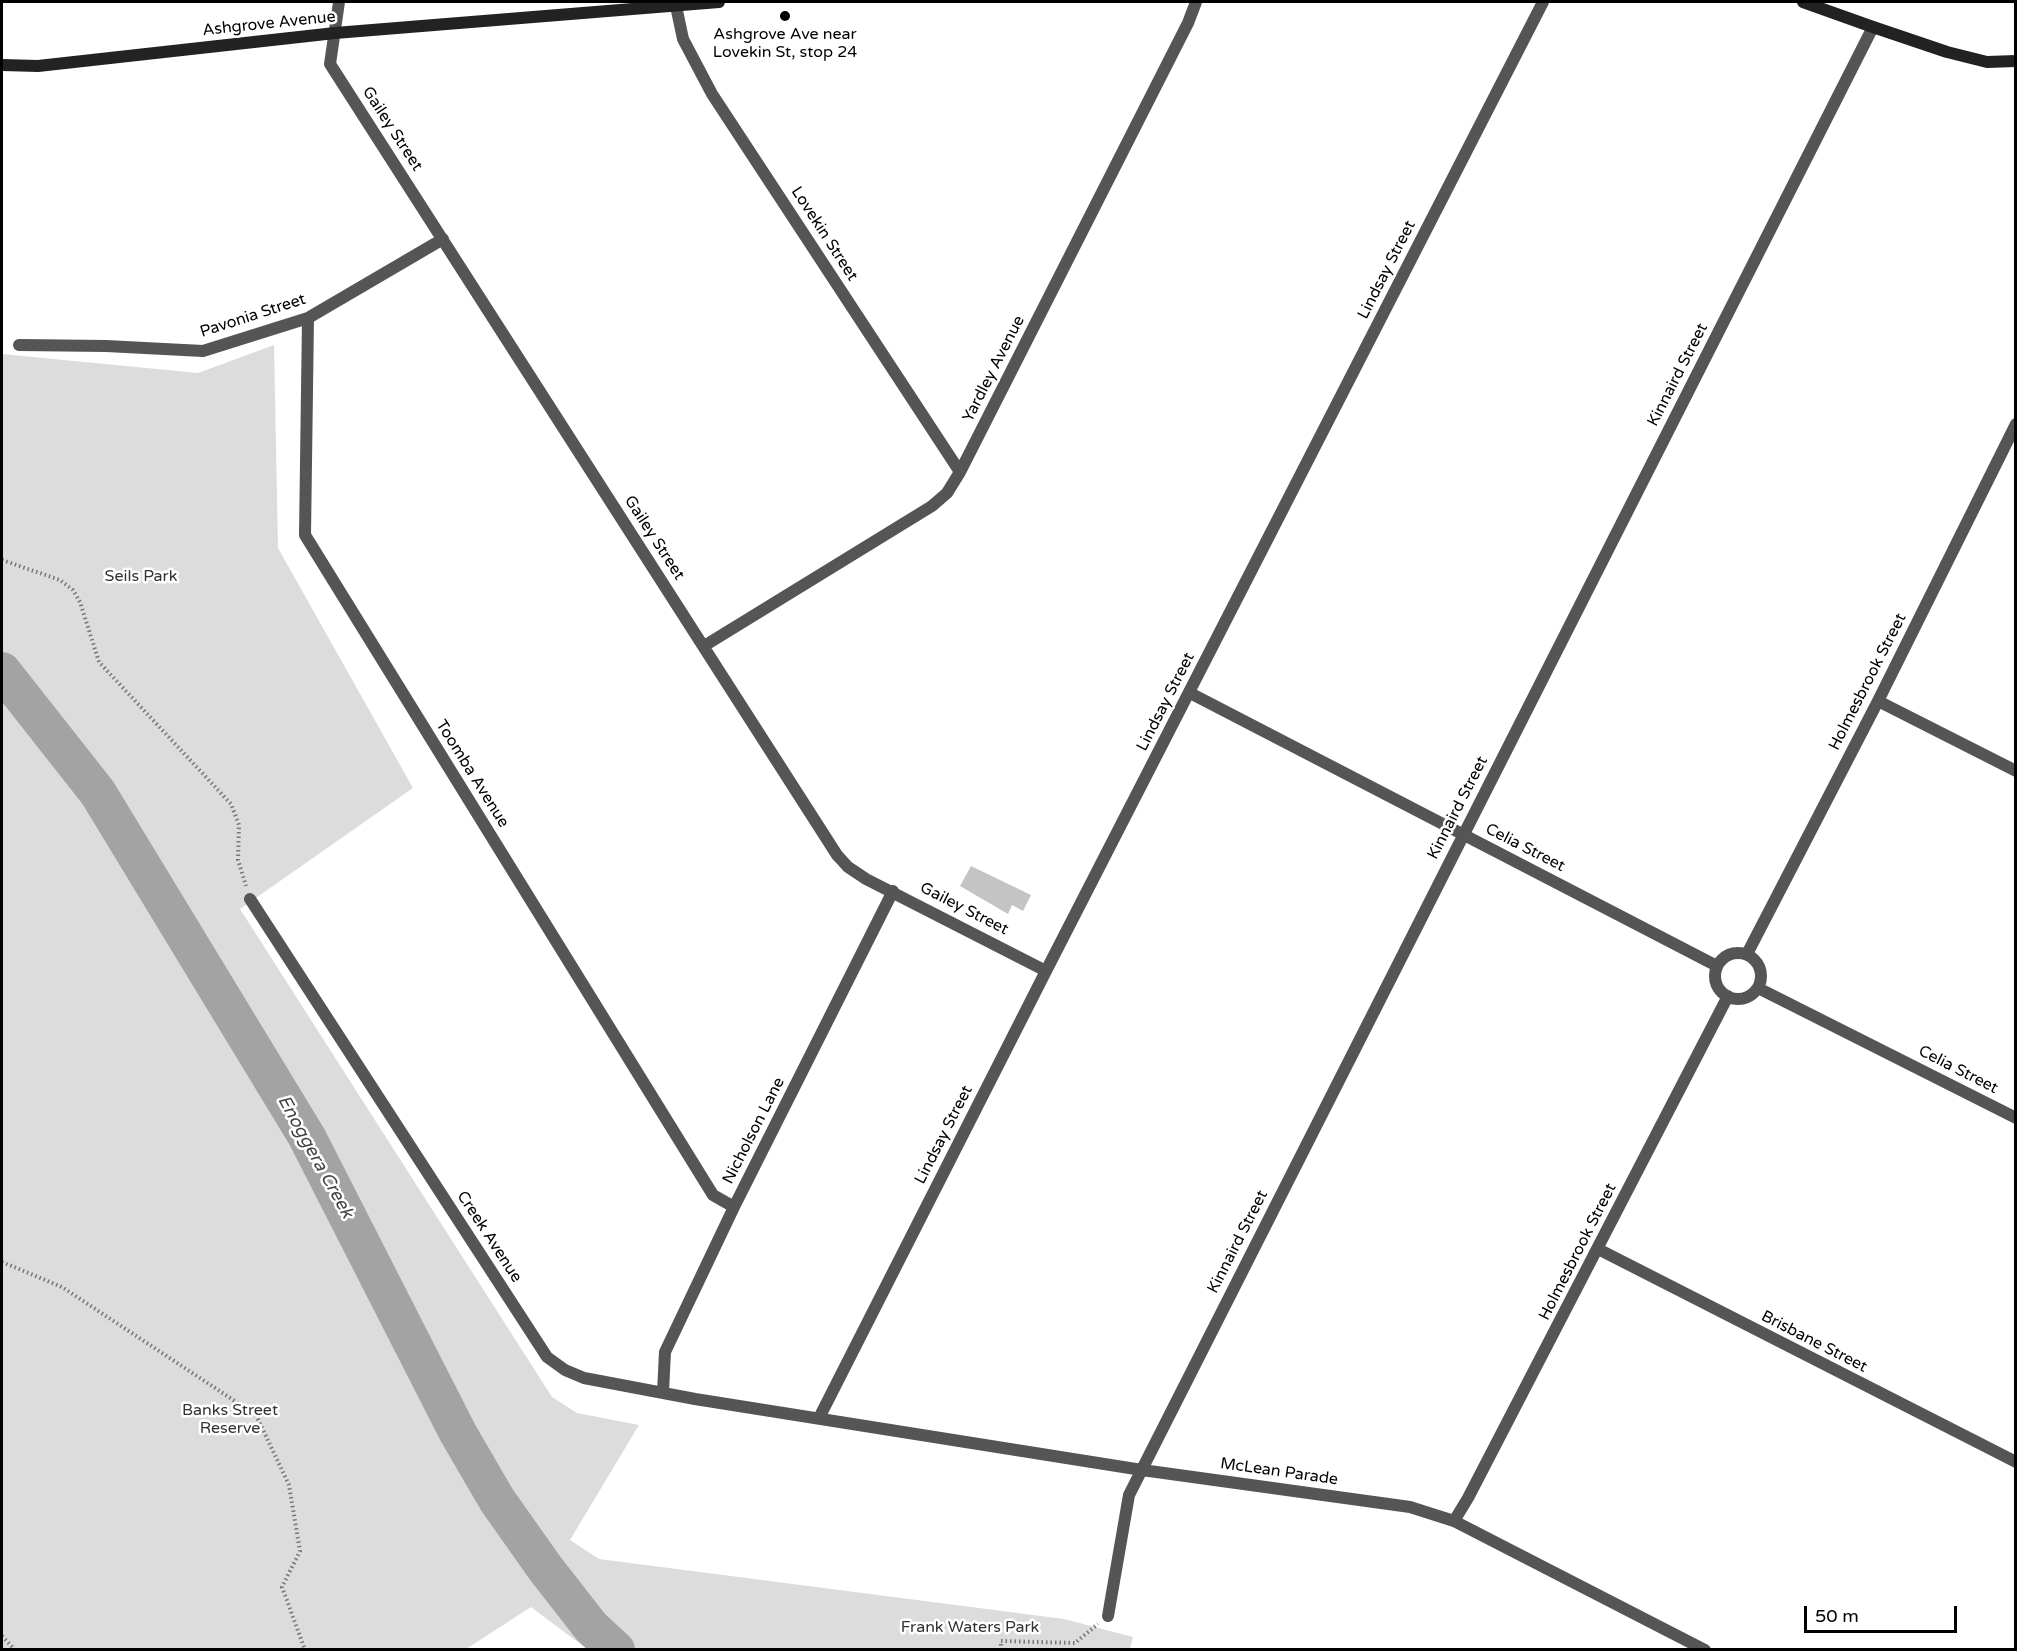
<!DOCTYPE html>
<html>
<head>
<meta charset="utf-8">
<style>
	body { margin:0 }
	#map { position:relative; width:2017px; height:1651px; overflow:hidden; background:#fff; font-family:"Varela Round",sans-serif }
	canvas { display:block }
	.frame { position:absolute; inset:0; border:3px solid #000; pointer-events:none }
	.scale { position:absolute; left:1804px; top:1606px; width:153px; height:27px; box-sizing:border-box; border:3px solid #000; border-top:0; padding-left:8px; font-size:18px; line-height:21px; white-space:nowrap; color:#000; -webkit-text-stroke:4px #fff; paint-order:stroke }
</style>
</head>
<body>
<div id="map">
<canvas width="2017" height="1651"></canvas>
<div class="frame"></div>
<div class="scale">50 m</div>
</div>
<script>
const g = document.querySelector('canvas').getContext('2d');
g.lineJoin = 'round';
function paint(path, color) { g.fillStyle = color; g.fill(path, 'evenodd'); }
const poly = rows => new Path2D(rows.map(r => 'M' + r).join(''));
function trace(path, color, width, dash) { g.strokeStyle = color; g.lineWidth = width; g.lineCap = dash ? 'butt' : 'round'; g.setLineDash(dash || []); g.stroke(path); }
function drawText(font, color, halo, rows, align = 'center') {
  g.font = font + ' "Varela Round",sans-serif'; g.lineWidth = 5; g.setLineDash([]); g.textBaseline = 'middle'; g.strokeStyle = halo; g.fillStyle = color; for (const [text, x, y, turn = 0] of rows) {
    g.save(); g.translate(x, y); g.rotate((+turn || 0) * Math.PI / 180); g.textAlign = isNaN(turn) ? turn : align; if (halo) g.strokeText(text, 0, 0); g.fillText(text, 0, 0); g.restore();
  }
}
const green = poly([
	[274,345,278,548,413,788,240,909,552,1397,577,1413,639,1425,570,1540,599,1559,1064,1619,1133,1637,1130,1649,587,1649,531,1607,466,1649,2,1649,2,354,198,373]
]);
const river = poly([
	[2,671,98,793,307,1137,458,1433,497,1500,545,1568,591,1627,616,1650]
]);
const building = poly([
	[971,866,1031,895,1023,911,1012,905,1008,914,960,886]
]);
const path = poly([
	[2,560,60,580,73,590,80,602,99,662,231,804,239,825,238,860,246,886],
	[2,1262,62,1287,256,1415,289,1485,300,1551,282,1587,305,1650],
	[2,1636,15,1650],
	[1001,1650,1001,1641,1075,1643,1098,1624]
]);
const street = poly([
	[339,2,330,64,837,855,848,867,866,879,1046,971],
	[676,6,683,39,712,94,960,472],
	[308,318,305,535,713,1195,734,1207],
	[19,345,106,346,203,351,308,318,443,239],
	[704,646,932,506,947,493,960,472,1188,23,1196,2],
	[1190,693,1717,966],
	[1878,701,2016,771],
	[250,899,547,1357,565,1370,584,1378,695,1399,1142,1470,1410,1507,1454,1521,1705,1650],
	'1715 976a23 23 0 1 1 46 0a23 23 0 1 1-46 0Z',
	[1747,954,1878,701,2016,424],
	[1758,988,2016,1118],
	[1598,1249,2016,1462],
	[663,1392,665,1352,734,1207,893,891],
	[819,1418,1046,971,1543,2],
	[1454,1521,1468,1498,1728,996],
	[1108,1616,1129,1495,1873,27]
]);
const secondary = poly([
	[1803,2,1873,27,1947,52,1987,62,2016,61],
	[2,65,38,66,335,33,719,2]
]);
const markers = [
	[785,16,6,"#000"]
];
const streetNames = [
	["Ashgrove Avenue",269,24,-6],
	["Gailey Street",392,129,57],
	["Lovekin Street",824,234,57],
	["Lindsay Street",1387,270,-63],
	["Pavonia Street",253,316,-18],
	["Yardley Avenue",994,369,-63],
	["Kinnaird Street",1678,375,-63],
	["Gailey Street",654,538,57],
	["Holmesbrook Street",1868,682,-63],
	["Lindsay Street",1166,702,-63],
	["Toomba Avenue",472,774,58],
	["Kinnaird Street",1458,808,-63],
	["Celia Street",1525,848,27],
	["Gailey Street",964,909,27],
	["Celia Street",1958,1070,27],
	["Nicholson Lane",754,1131,-63],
	["Lindsay Street",944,1135,-63],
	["Creek Avenue",489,1237,57],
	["Kinnaird Street",1238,1242,-63],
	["Holmesbrook Street",1578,1252,-63],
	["Brisbane Street",1814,1342,27],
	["McLean Parade",1279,1472,8]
];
const poiNames = [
	["Ashgrove Ave near",785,35],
	["Lovekin St, stop 24",785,53]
];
const parkNames = [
	["Seils Park",141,577],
	["Banks Street",230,1411],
	["Reserve",230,1429],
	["Frank Waters Park",970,1628]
];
const waterNames = [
	["Enoggera Creek",315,1157,61]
];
paint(green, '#dcdcdc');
trace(river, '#a3a3a3', 38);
paint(building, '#c4c4c4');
trace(path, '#777', 4, [1.5, 3]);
trace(street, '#555', 12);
trace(secondary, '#222', 12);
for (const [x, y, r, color] of markers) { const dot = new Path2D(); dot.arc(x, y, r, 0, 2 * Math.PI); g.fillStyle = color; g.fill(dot); trace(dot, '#fff', 2); }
drawText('16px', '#000', '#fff', streetNames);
drawText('16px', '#000', '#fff', poiNames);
drawText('16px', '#333', '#fff', parkNames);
drawText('italic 18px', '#444', '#fff', waterNames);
</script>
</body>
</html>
